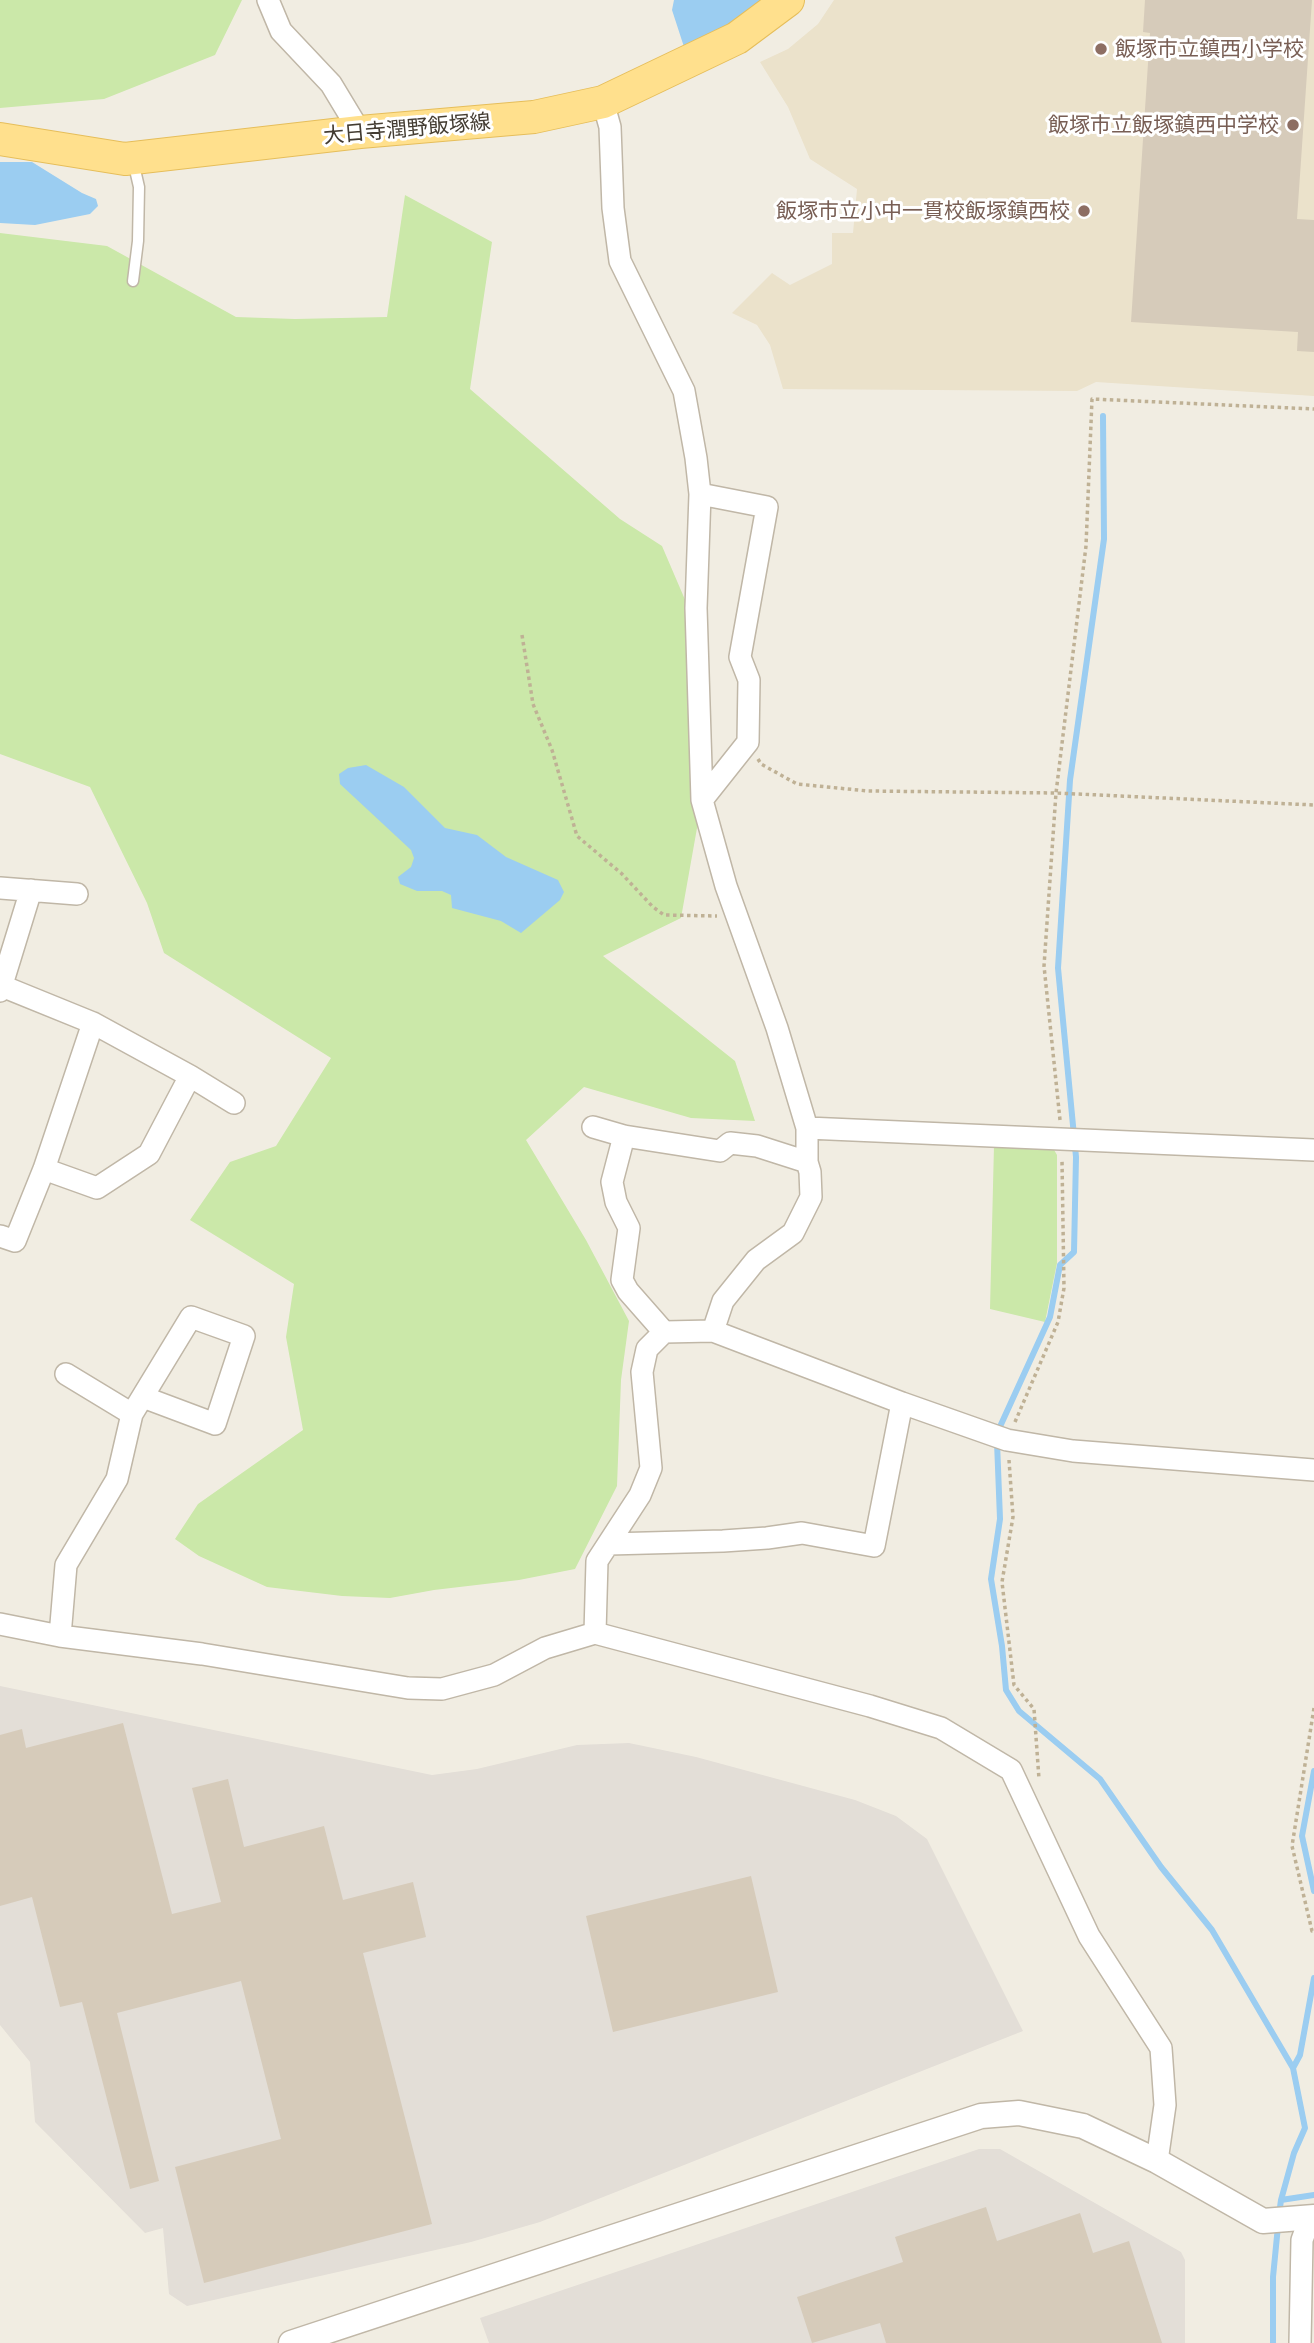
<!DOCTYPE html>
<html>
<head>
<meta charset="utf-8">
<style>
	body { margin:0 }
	canvas { display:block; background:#f1ede2 }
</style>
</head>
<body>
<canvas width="1314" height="2343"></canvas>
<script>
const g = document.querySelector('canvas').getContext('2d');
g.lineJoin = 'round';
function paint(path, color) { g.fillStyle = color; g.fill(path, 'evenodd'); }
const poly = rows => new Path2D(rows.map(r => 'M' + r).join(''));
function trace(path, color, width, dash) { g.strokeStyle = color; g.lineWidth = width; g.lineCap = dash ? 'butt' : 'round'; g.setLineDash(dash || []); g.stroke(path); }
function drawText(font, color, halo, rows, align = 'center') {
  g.font = font + ' "Golos Text","Noto Sans JP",sans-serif'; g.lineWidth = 6; g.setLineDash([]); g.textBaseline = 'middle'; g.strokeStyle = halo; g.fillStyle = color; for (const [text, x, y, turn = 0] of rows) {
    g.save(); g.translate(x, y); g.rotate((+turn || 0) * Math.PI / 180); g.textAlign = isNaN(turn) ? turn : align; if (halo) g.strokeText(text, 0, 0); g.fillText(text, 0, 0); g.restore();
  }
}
const industrial = poly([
	[0,1686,432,1775,477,1769,577,1745,629,1743,696,1757,855,1800,896,1816,927,1839,1023,2031,540,2222,471,2242,187,2306,169,2294,163,2228,145,2233,35,2122,30,2062,0,2025],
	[979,2149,1000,2149,1181,2252,1185,2260,1185,2343,489,2343,480,2318]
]);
const education = poly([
	[834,0,1314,0,1314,396,1096,382,1077,391,783,389,770,345,757,325,732,313,772,273,790,285,832,264,832,233,853,233,857,189,810,159,788,107,760,62,788,49,818,24]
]);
const green = poly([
	[0,0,242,0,215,55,104,99,0,108],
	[405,195,492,242,470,389,620,519,662,546,698,630,702,800,681,918,603,956,735,1061,755,1121,691,1118,584,1087,526,1140,586,1240,629,1321,621,1380,617,1486,575,1569,519,1580,434,1590,390,1598,342,1596,267,1587,199,1556,175,1539,198,1504,303,1430,286,1337,294,1284,190,1220,230,1162,276,1146,331,1058,164,953,147,903,90,787,0,754,0,233,107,246,236,317,295,319,387,317],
	[994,1145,1053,1148,1057,1155,1057,1263,1045,1322,990,1309]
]);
const water = poly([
	[674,0,771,0,685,50,672,10],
	[0,162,32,162,82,193,96,199,98,206,90,214,35,225,0,223],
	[366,765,404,787,445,828,477,835,506,857,558,880,564,892,560,900,521,933,501,921,452,908,451,895,442,891,417,891,400,884,398,877,411,867,414,858,411,850,340,784,339,774,348,768]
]);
const stream = poly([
	[998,1431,1050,1317,1060,1265,1074,1252,1076,1157,1058,968,1070,780,1104,539,1103,416],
	[997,1442,1000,1519,991,1579,1002,1646,1006,1690,1019,1711,1100,1779,1161,1867,1212,1930,1293,2068,1305,2128,1294,2153,1281,2200,1279,2215],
	[1314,1771,1302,1836,1314,1891],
	[1293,2068,1300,2055,1314,1978],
	[1281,2200,1314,2195],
	[1273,2343,1273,2277,1278,2226]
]);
const building = poly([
	[1145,0,1312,0,1297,219,1314,220,1314,352,1297,351,1298,332,1131,322,1150,33,1143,32],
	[123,1723,172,1914,221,1902,192,1788,228,1779,244,1847,324,1826,343,1900,413,1882,426,1937,363,1953,432,2224,204,2283,175,2167,281,2139,241,1981,117,2013,159,2181,130,2189,82,2002,60,2007,32,1897,0,1906,0,1735,22,1729,26,1748],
	[751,1876,778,1992,613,2032,586,1916],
	[986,2207,997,2241,1080,2213,1093,2253,1129,2241,1162,2343,886,2343,880,2323,812,2343,797,2297,903,2262,895,2237]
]);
const path = poly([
	[522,635,533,704,552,750,577,836,621,873,653,907,664,915,717,916],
	[758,759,761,764,797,784,868,791,1056,793,1314,805],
	[1060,1120,1044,966,1056,793,1086,546,1092,399,1314,409],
	[1015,1422,1058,1322,1064,1288,1062,1160],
	[1009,1460,1013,1517,1002,1582,1014,1685,1034,1709,1039,1779],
	[1314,1708,1292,1846,1312,1931,1314,1931]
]);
const service = poly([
	[133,281,138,241,139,187,133,161]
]);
const minor = poly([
	[268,0,281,31,331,84,360,132],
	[603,102,610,127,613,208,620,261,684,391,696,458,700,494,696,608,702,800,726,886,777,1028,807,1128,807,1162,810,1172,811,1197,793,1233,756,1260,723,1301,713,1331],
	[700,494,767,507,740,657,749,680,748,742,702,800],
	[0,888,77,894],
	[2,986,93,1023,190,1076,234,1103],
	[0,991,31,890],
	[593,1127,624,1136,720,1151,730,1143,757,1146,807,1162],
	[807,1128,1314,1150],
	[624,1136,612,1182,616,1202,629,1228,622,1280,628,1291,664,1332],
	[44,1169,97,1188,149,1154,190,1076],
	[0,1236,15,1241,44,1169,93,1023],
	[66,1374,132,1414],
	[609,1544,723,1541,767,1538,802,1533,874,1546,902,1403],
	[0,1624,60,1636,202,1654,408,1688,442,1689,494,1675,545,1648,595,1633,870,1706,941,1728,1011,1770,1089,1936,1161,2048,1165,2105,1157,2161],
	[595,1633,597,1561,640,1495,651,1468,642,1372,647,1349,664,1332,713,1331,902,1403,1007,1440,1073,1451,1314,1470],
	[60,1636,66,1565,117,1479,132,1414,191,1317,244,1336,215,1424,143,1397],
	[1300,2343,1302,2240,1310,2218]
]);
const tertiary = poly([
	[291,2343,981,2116,1019,2113,1083,2126,1157,2161,1263,2221,1314,2217]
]);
const primary = poly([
	[0,139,125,159,360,132,534,117,603,102,737,38,788,0]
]);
const markers = [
	[1101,49,7,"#8d6e63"],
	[1293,125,7,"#8d6e63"],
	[1084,211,7,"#8d6e63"]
];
const educationNames = [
	["飯塚市立鎮西小学校",1115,49,"left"],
	["飯塚市立飯塚鎮西中学校",1279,125],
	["飯塚市立小中一貫校飯塚鎮西校",1070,211]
];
const streetNames = [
	["大日寺潤野飯塚線",407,129,-5]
];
paint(industrial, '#e3ded7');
paint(education, '#ebe2cb');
paint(green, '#cbe8a9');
paint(water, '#9bcdf1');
trace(stream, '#9bcdf1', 6);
paint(building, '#d6cbba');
trace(service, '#c0b7a7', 13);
trace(minor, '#c0b7a7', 24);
trace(tertiary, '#c0b7a7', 27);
trace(primary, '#e6be5b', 34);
trace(path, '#bfb195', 3.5, [3.5, 3.5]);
trace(service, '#fff', 10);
trace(minor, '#fff', 21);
trace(tertiary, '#fff', 24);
trace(primary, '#ffe08d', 32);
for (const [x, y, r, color] of markers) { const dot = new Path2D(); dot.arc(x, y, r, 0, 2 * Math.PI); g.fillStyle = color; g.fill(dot); trace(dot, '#fff', 2.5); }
drawText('21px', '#785e54', '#fff', educationNames, 'right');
drawText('21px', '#433c32', '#fff', streetNames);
</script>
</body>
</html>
